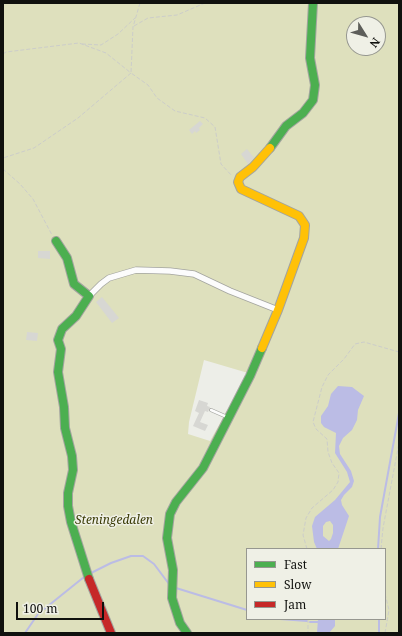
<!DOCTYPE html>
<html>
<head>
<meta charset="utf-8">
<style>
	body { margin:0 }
	#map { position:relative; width:402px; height:636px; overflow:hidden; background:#edeee8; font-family:"Noto Serif",serif }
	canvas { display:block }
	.frame { position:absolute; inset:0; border:4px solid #10110e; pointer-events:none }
	.legend { position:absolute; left:246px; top:548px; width:140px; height:72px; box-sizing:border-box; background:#eff0e6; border:1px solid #969790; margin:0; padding:5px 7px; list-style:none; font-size:12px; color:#10110e }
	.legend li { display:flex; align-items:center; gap:8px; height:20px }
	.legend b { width:20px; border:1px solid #969790 }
	.north { position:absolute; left:346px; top:16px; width:40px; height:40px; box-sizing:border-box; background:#eff0e6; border:1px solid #969790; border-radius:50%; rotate:127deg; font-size:11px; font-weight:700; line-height:16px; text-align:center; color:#10110e }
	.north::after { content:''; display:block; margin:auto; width:14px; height:18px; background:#5d5e5a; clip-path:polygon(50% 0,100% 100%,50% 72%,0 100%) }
	.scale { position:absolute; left:16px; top:602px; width:88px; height:18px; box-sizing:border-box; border:2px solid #10110e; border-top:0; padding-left:5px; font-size:12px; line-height:14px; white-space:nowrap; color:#10110e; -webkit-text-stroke:3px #eff0e6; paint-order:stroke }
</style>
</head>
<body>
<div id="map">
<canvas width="402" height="636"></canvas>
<div class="frame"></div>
<ul class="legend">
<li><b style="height:5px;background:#4caf50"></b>Fast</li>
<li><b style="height:5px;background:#ffc107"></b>Slow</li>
<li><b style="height:5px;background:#c62828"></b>Jam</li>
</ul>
<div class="north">N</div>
<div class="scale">100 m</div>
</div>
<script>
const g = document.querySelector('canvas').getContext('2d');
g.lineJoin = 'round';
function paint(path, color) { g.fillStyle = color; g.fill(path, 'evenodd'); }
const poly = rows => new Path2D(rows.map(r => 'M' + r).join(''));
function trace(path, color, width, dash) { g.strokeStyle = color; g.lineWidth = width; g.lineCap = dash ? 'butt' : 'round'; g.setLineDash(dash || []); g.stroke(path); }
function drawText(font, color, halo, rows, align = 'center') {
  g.font = font + ' "Noto Serif",serif'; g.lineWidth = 3; g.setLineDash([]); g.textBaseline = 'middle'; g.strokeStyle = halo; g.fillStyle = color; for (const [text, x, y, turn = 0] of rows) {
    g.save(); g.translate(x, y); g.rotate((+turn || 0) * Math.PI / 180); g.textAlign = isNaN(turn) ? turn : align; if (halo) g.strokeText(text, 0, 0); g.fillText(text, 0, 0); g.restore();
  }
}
const green = poly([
	[3,3,399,3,399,633,3,633],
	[354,24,378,24,378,48,354,48],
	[204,360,248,373,210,441,188,434,189,422],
	[247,549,385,549,385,619,247,619]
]);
const water = poly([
	[338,386,352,387,364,396,358,410,357,420,352,430,343,438,339,446,340,454,351,471,354,481,352,487,344,495,341,500,342,505,349,516,338,549,317,549,314,542,312,526,315,517,335,500,350,482,347,472,335,453,336,433,324,427,321,423,321,416,328,406,331,394],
	[330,521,333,525,333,533,331,539,329,541,323,536,323,526,326,522],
	[318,619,335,619,335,626,329,633,317,633]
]);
const stream = poly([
	[378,549,380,517,399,413],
	[91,573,111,563,131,556,143,556,154,564,169,584],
	[176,588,247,610],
	[280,619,307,621],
	[310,622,318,622],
	[25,633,38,614,84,577],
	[379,633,379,619]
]);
const building = poly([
	[200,121,203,124,199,128,200,130,196,133,195,131,192,134,189,130],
	[247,149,254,158,248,164,241,154],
	[38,251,50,251,50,259,38,258],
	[102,297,119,318,112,323,96,302],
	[27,332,38,333,37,341,26,340],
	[199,400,208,403,207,406,210,407,208,412,205,411,200,422,208,425,205,431,193,426,199,413,195,411]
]);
const path = poly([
	[140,3,133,27,131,73,148,85,157,98,175,111,205,118,215,127,221,164,232,176],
	[134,26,148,18,177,15,205,3],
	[82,44,101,45,118,34,135,18],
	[3,54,6,52,79,43,106,53,131,73,78,118,34,148,3,158],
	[3,169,20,184,33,199,52,235],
	[307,549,303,535,306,518,312,508,333,490,338,482,339,473,332,463,328,452,327,439,316,429,313,422,322,387,328,375,344,359,355,344,364,342,399,352],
	[381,549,383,528,399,443],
	[308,619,308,633],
	[385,633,389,610,385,594]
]);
const lane = poly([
	[211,410,227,417]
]);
const street = poly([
	[89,296,101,284,109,278,136,270,170,271,194,274,230,291,278,310]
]);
const fast = poly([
	[270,148,286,126,303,113,313,100,315,85,310,58,313,3],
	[56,241,67,258,74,284,89,296,76,316,62,329,58,340,61,349,58,372,64,407,65,428,72,456,73,470,68,493,68,506,71,522,89,579],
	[187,633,180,623,172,598,173,570,167,538,170,514,176,502,203,468,250,376,262,348]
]);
const slow = poly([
	[262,348,278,310,304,238,305,225,299,216,241,189,238,182,240,177,253,167,270,148]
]);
const jam = poly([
	[89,579,111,633]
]);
const parkNames = [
	["Steningedalen",114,521]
];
paint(green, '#dee0bd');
paint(water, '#bbbce5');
trace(stream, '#bbbce5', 2);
paint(building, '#d7d7d3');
trace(lane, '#a3a49f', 4);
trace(street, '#a3a49f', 7);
trace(fast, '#a3a49f', 10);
trace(slow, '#a3a49f', 10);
trace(jam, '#a3a49f', 10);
trace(path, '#cccdca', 1, [4, 2]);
trace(lane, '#fcfcfc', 2.5);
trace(street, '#fcfcfc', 5.5);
trace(fast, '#4caf50', 8);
trace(slow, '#ffc107', 8);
trace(jam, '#c62828', 8);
drawText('italic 12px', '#3b3c06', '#eff0e6', parkNames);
</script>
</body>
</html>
